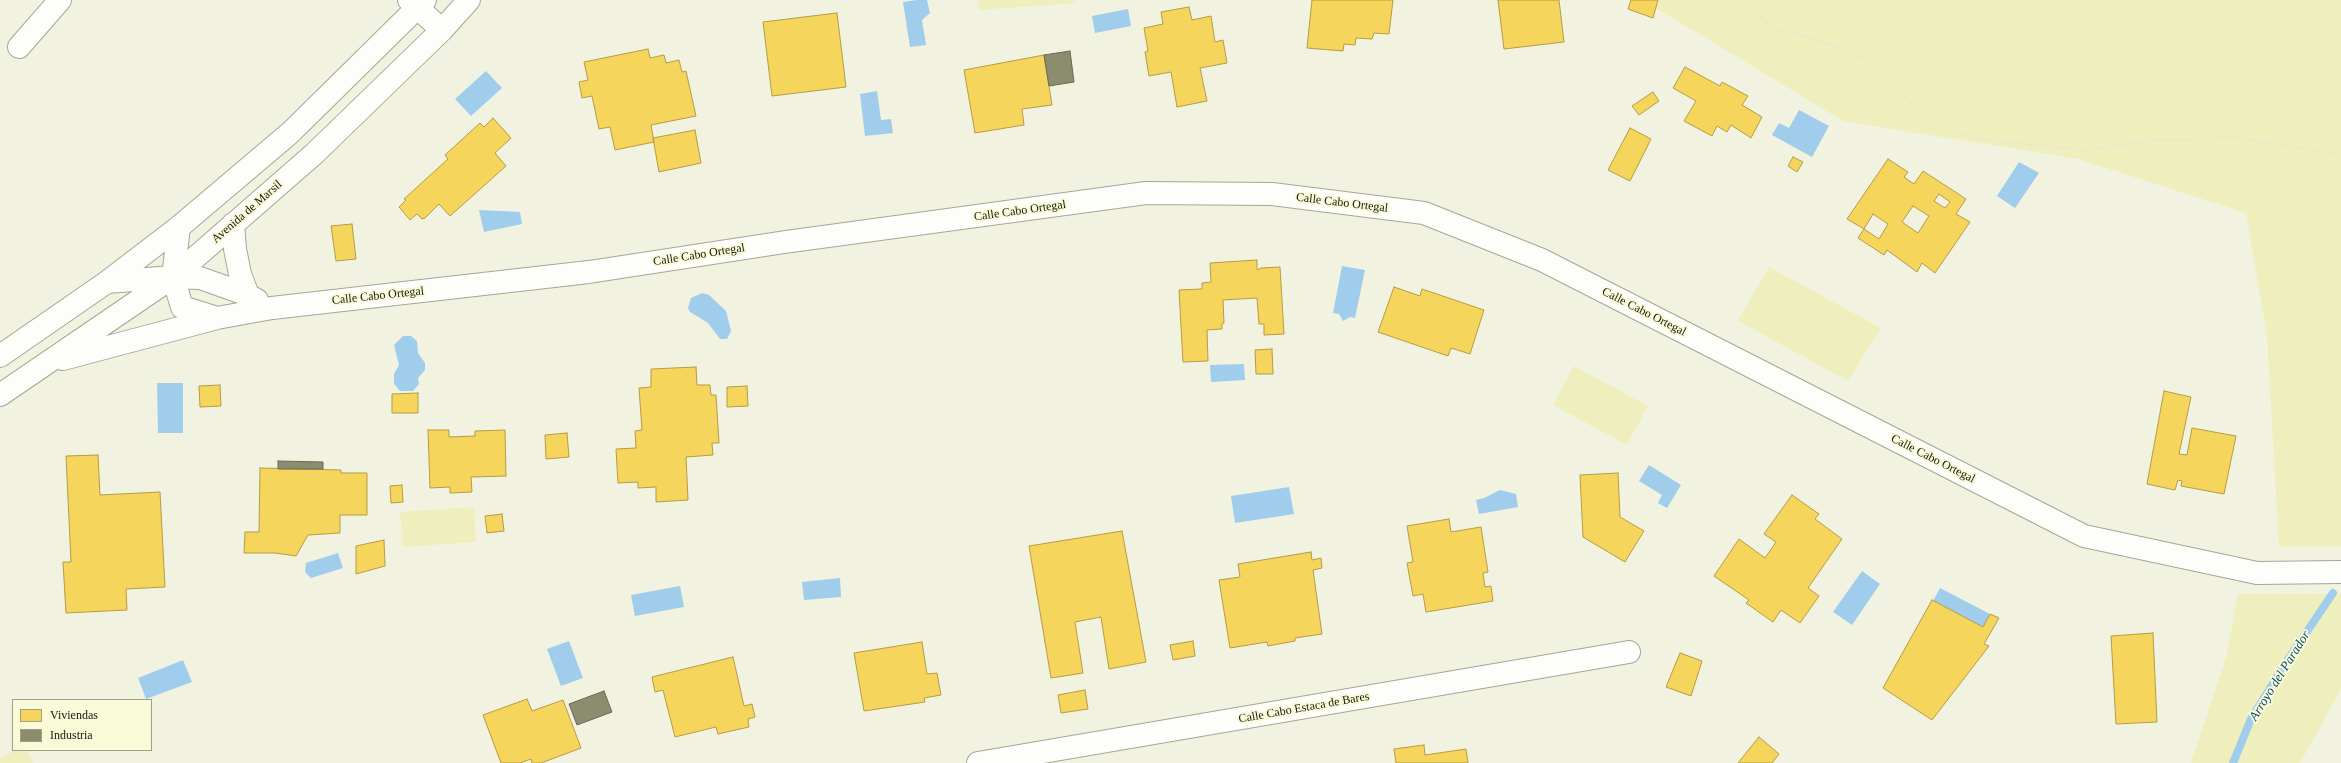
<!DOCTYPE html>
<html>
<head>
<meta charset="utf-8">
<style>
	body { margin:0 }
	#map { position:relative; width:2341px; height:763px; overflow:hidden; background:#f2f2e0; font-family:Georgia,serif }
	canvas { display:block }
	.legend { position:absolute; left:12px; top:699px; width:140px; height:52px; box-sizing:border-box; background:#f9fad8; border:1px solid #9fa086; margin:0; padding:5px 7px; list-style:none; font-size:12px; color:#18180c }
	.legend li { display:flex; align-items:center; gap:8px; height:20px }
	.legend b { width:20px; border:1px solid #9fa086 }
</style>
</head>
<body>
<div id="map">
<canvas width="2341" height="763"></canvas>
<ul class="legend">
<li><b style="height:11px;background:#f6d55c"></b>Viviendas</li>
<li><b style="height:11px;background:#8c8c6e"></b>Industria</li>
</ul>
</div>
<script>
const g = document.querySelector('canvas').getContext('2d');
g.lineJoin = 'round';
function paint(path, color) { g.fillStyle = color; g.fill(path, 'evenodd'); }
const poly = rows => new Path2D(rows.map(r => 'M' + r).join(''));
function trace(path, color, width, dash) { g.strokeStyle = color; g.lineWidth = width; g.lineCap = dash ? 'butt' : 'round'; g.setLineDash(dash || []); g.stroke(path); }
function drawText(font, color, halo, rows, align = 'center') {
  g.font = font + ' Georgia,serif'; g.lineWidth = 4; g.setLineDash([]); g.textBaseline = 'middle'; g.strokeStyle = halo; g.fillStyle = color; for (const [text, x, y, turn = 0] of rows) {
    g.save(); g.translate(x, y); g.rotate((+turn || 0) * Math.PI / 180); g.textAlign = isNaN(turn) ? turn : align; if (halo) g.strokeText(text, 0, 0); g.fillText(text, 0, 0); g.restore();
  }
}
const green = poly([
	[978,0,1075,0,1075,3,979,10],
	[1658,0,2341,0,2341,547,2279,547,2267,336,2246,213,2078,159,1843,121,1656,8],
	[1769,267,1881,328,1848,381,1738,321],
	[1574,366,1648,406,1627,445,1553,405],
	[474,507,476,542,403,547,400,512],
	[2238,594,2341,594,2341,690,2300,763,2191,763,2226,658],
	[16,750,27,750,33,763,0,763,0,758]
]);
const water = poly([
	[917,0,927,0,930,13,922,20,926,45,910,47,903,2],
	[1128,9,1131,26,1095,33,1092,16],
	[486,71,502,88,471,116,455,99],
	[877,91,881,120,891,119,893,133,865,136,860,94],
	[1799,110,1829,126,1812,157,1772,135,1779,123,1789,128],
	[2019,162,2039,173,2015,208,1997,196],
	[479,210,520,212,522,224,484,232],
	[1342,266,1365,270,1355,318,1350,317,1343,321,1339,314,1333,313],
	[702,293,709,295,726,311,731,331,727,339,720,339,708,323,690,312,688,308,691,298],
	[403,336,411,336,417,341,418,353,425,363,425,370,418,378,419,384,413,391,400,391,394,384,394,374,399,365,394,345],
	[1244,364,1245,380,1211,382,1210,365],
	[157,383,183,383,183,433,158,433],
	[1649,465,1681,485,1667,508,1658,503,1662,495,1639,481],
	[1289,487,1294,514,1235,523,1231,496],
	[1500,490,1516,494,1518,507,1479,514,1476,500,1484,498],
	[338,553,343,568,311,578,305,572,306,563],
	[1862,571,1880,584,1852,625,1833,612],
	[840,578,841,597,804,600,802,582],
	[680,586,684,607,635,616,631,595],
	[1940,588,1990,614,1983,627,1933,601],
	[569,641,583,678,561,686,547,649],
	[183,660,192,682,146,699,138,678]
]);
const homes = poly([
	[1312,0,1393,0,1389,34,1374,33,1372,39,1356,38,1355,45,1344,44,1343,51,1307,48,1312,0],
	[1498,0,1559,0,1564,42,1504,49,1498,0],
	[1631,0,1658,0,1653,18,1628,9,1631,0],
	[1189,7,1192,20,1211,16,1215,42,1223,40,1227,63,1200,68,1207,101,1177,107,1171,72,1149,76,1145,52,1148,51,1144,28,1163,24,1161,12,1189,7],
	[837,13,846,87,772,96,763,22,837,13],
	[648,49,650,58,664,55,666,63,679,60,682,72,686,71,696,116,651,125,654,142,615,150,610,127,599,129,592,96,582,98,579,82,588,80,584,62,648,49],
	[1044,55,1052,105,1022,109,1024,125,975,133,964,70,1044,55],
	[1685,67,1720,86,1722,82,1748,96,1742,105,1762,117,1751,138,1731,125,1727,132,1717,126,1712,136,1684,121,1696,101,1673,88,1685,67],
	[1653,92,1659,101,1639,115,1632,106,1653,92],
	[493,118,511,138,495,153,506,166,450,216,439,204,425,218,422,219,417,214,410,220,399,207,406,200,404,199,448,159,445,155,480,123,484,127,493,118],
	[1630,128,1651,139,1630,181,1608,170,1630,128],
	[695,130,701,163,659,172,653,138,695,130],
	[1793,157,1803,162,1797,172,1788,166,1793,157],
	[1888,159,1908,172,1904,177,1914,184,1923,171,1966,199,1956,214,1970,222,1935,273,1922,263,1917,272,1887,250,1884,255,1858,238,1864,229,1847,219,1888,159],
	[1939,194,1950,202,1945,208,1934,201,1939,194],
	[1913,206,1929,216,1918,233,1902,222,1913,206],
	[1873,214,1888,224,1879,239,1864,229,1873,214],
	[352,224,356,259,336,261,331,226,352,224],
	[1257,260,1257,270,1261,268,1280,267,1284,334,1264,335,1264,324,1259,324,1257,298,1223,300,1224,323,1222,324,1222,329,1207,330,1208,361,1183,362,1179,290,1202,289,1202,283,1211,282,1210,263,1257,260],
	[1394,287,1420,296,1422,289,1484,310,1470,354,1451,348,1448,356,1378,332,1394,287],
	[1272,349,1273,374,1256,374,1255,350,1272,349],
	[696,367,697,385,710,385,711,395,716,395,719,443,712,443,713,455,686,457,688,500,656,502,656,487,638,488,638,482,618,483,616,449,636,448,635,431,642,430,639,388,651,387,651,369,696,367],
	[220,385,221,406,200,407,199,386,220,385],
	[747,386,748,406,727,407,727,387,747,386],
	[2164,391,2191,397,2179,454,2187,455,2192,428,2236,436,2224,494,2181,486,2182,481,2178,480,2175,490,2147,484,2164,391],
	[418,393,418,413,392,413,392,394,418,393],
	[428,430,449,430,449,437,475,436,475,431,505,430,506,476,471,477,472,492,450,493,450,487,430,488,428,430],
	[567,433,569,457,546,459,545,435,567,433],
	[98,455,100,495,160,492,165,587,126,589,127,610,66,613,63,562,71,562,66,456,98,455],
	[260,468,341,470,341,473,367,473,367,515,340,515,340,533,308,535,296,556,275,553,244,553,245,532,259,532,260,468],
	[1618,473,1620,517,1644,531,1625,562,1583,537,1580,475,1618,473],
	[402,485,403,502,391,503,390,486,402,485],
	[1792,495,1819,514,1815,519,1842,539,1808,588,1819,596,1800,623,1781,610,1773,622,1746,603,1749,600,1714,576,1739,539,1765,558,1776,542,1764,534,1792,495],
	[502,514,504,531,487,533,485,516,502,514],
	[1449,519,1451,532,1481,527,1488,572,1483,573,1485,587,1491,586,1493,601,1426,612,1423,594,1413,596,1407,563,1413,562,1407,526,1449,519],
	[1122,531,1146,662,1109,669,1101,617,1075,622,1083,673,1051,678,1029,546,1122,531],
	[384,540,385,566,356,574,356,546,384,540],
	[1311,552,1312,560,1321,558,1322,568,1313,570,1322,634,1295,638,1295,641,1268,646,1267,642,1230,648,1219,580,1240,577,1238,564,1311,552],
	[1932,600,1983,627,1990,614,1999,618,1984,644,1989,646,1932,720,1883,688,1932,600],
	[2153,633,2157,722,2116,724,2111,636,2153,633],
	[1193,641,1195,656,1173,660,1170,645,1193,641],
	[922,642,927,674,937,673,941,695,924,698,925,702,864,711,854,653,922,642],
	[1680,653,1702,661,1691,696,1666,687,1680,653],
	[733,657,744,706,752,704,755,717,748,719,749,727,718,734,716,727,675,737,663,690,655,692,652,677,733,657],
	[1085,690,1088,709,1061,713,1058,695,1085,690],
	[527,699,532,711,563,700,581,748,541,763,532,763,531,759,520,763,501,763,483,715,527,699],
	[1759,737,1779,754,1772,763,1738,763,1759,737],
	[1424,745,1425,755,1466,749,1468,763,1396,763,1394,749,1424,745]
]);
const industry = poly([
	[1070,51,1074,82,1049,86,1044,55,1070,51],
	[278,461,323,462,323,469,278,469,278,461],
	[604,691,612,712,577,725,569,704,604,691]
]);
const stream = poly([
	[2233,763,2251,719,2285,664,2333,593]
]);
const path = poly([
	[1739,0,1773,28,1852,50,1936,123,1975,139,2086,150,2158,140,2238,138,2341,155]
]);
const minor = poly([
	[409,0,442,30],
	[19,47,60,0],
	[272,308,589,272,785,242,1146,193,1272,194,1424,213,1542,260,2084,536,2257,573,2341,572],
	[978,763,1629,652]
]);
const tertiary = poly([
	[233,224,235,249,240,274,248,295,257,300],
	[179,227,173,277,182,307,217,318,272,308],
	[107,282,173,277,200,278,248,295],
	[0,356,107,282,179,227,290,133,425,0],
	[63,359,217,318],
	[0,395,173,277,314,154,442,30,469,0]
]);
const streetNames = [
	["Calle Cabo Ortegal",1342,203,7],
	["Calle Cabo Ortegal",1020,211,-8],
	["Avenida de Marsil",247,212,-41],
	["Calle Cabo Ortegal",699,255,-9],
	["Calle Cabo Ortegal",378,296,-6],
	["Calle Cabo Ortegal",1644,312,27],
	["Calle Cabo Ortegal",1933,459,27],
	["Calle Cabo Estaca de Bares",1304,708,-10]
];
const waterNames = [
	["Arroyo del Parador",2280,676,-58]
];
paint(green, '#efefbe');
paint(water, '#a1cded');
paint(homes, '#f6d55c');
trace(homes, '#b39c44', 1);
paint(industry, '#8c8c6e');
trace(industry, '#696951', 1);
trace(stream, '#a1cded', 8);
trace(minor, '#a6a698', 24);
trace(tertiary, '#a6a698', 24);
trace(path, '#dfdfda', 2.5, [1, 3]);
trace(minor, '#fdfdfa', 22);
trace(tertiary, '#fdfdfa', 22);
drawText('12px', '#18180c', '#f9fad8', streetNames);
drawText('italic 13px', '#034671', '#f9fad8', waterNames);
</script>
</body>
</html>
